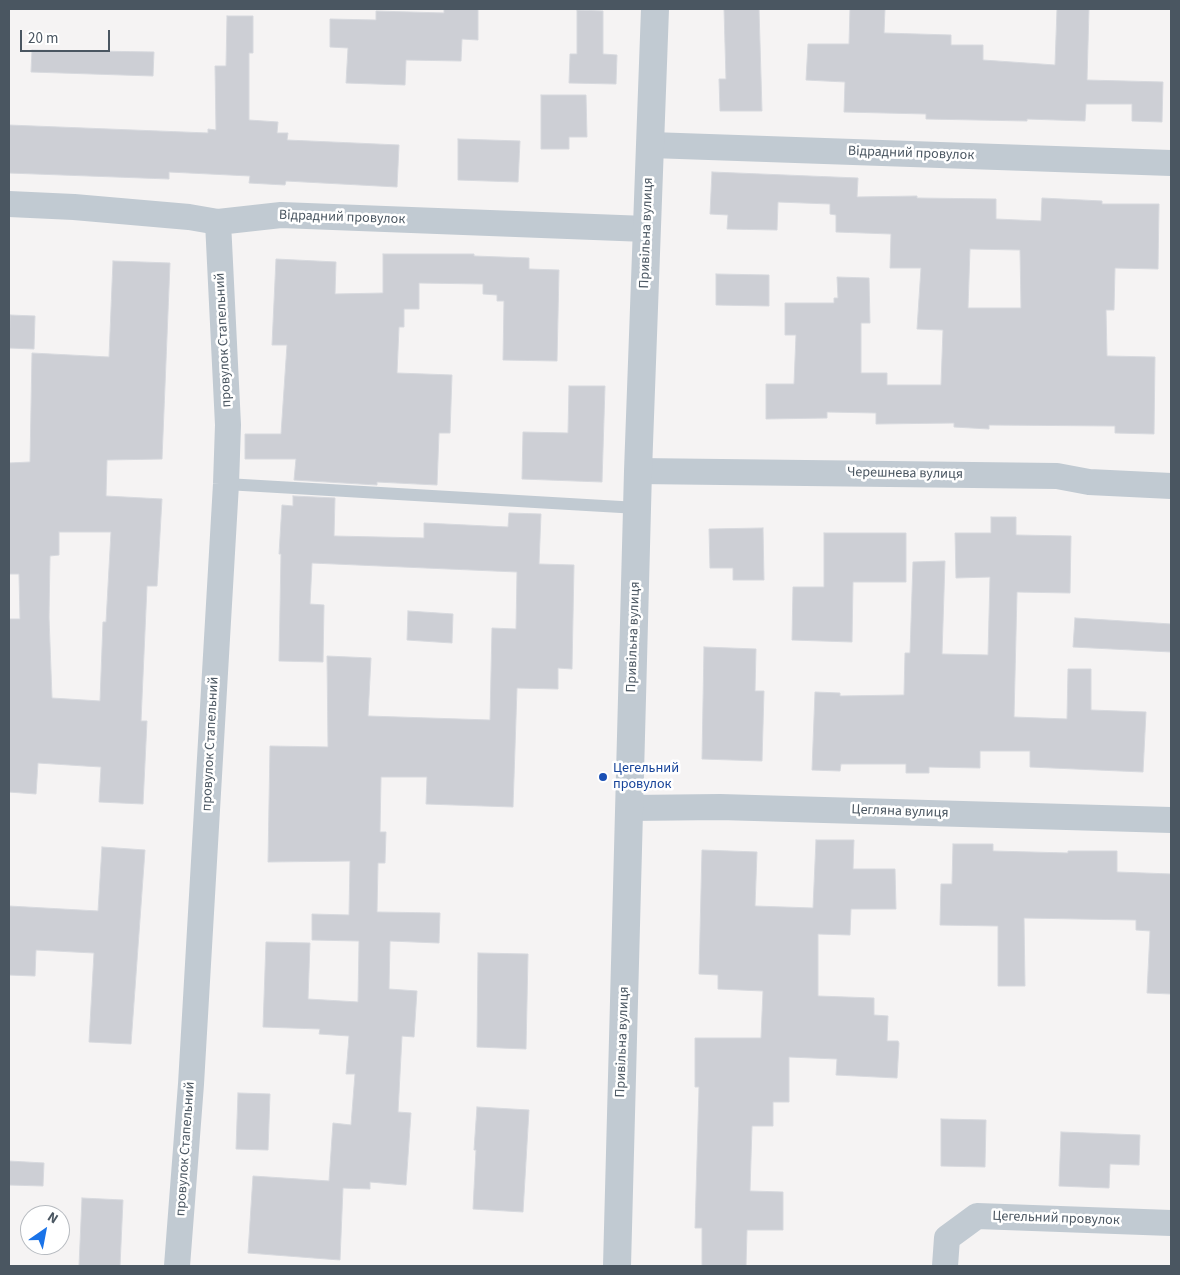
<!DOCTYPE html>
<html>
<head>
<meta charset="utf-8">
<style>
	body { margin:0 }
	#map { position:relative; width:1180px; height:1275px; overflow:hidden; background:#f5f3f3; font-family:"Source Sans 3",sans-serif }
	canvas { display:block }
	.frame { position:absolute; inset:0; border:10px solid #4a5661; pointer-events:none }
	.north { position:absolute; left:20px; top:1205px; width:50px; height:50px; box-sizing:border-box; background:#fff; border:1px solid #b7bbc0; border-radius:50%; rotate:33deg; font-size:14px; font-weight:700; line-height:20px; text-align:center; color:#4a5661 }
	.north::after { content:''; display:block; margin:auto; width:18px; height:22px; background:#1a73e8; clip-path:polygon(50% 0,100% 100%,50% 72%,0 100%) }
	.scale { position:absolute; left:20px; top:30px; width:90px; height:22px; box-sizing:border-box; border:2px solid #4a5661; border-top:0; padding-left:6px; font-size:15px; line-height:18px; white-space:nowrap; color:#4a5661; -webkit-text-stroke:4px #fff; paint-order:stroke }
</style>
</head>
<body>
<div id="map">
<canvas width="1180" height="1275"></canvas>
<div class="frame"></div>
<div class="north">N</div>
<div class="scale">20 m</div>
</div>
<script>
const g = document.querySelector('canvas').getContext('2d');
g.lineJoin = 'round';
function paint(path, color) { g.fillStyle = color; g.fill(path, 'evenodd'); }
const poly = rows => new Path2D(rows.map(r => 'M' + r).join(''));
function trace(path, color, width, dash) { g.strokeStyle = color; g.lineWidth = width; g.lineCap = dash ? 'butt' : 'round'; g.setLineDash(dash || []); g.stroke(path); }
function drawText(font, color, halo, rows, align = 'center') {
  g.font = font + ' "Source Sans 3",sans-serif'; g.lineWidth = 5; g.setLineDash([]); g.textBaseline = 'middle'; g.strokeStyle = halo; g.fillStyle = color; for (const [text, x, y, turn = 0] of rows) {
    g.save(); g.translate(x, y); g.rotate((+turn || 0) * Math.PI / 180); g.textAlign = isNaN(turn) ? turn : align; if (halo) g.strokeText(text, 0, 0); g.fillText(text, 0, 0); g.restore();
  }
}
const building = poly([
	[444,9,478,9,478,40,462,39,461,61,406,60,405,85,346,83,348,48,330,47,330,19,376,20,376,11,444,13,444,9],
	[724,9,759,9,762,111,720,111,719,79,726,79,724,9],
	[850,9,885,9,884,33,951,35,951,45,983,45,983,60,1055,65,1057,9,1089,9,1087,80,1163,82,1162,122,1132,121,1132,104,1086,104,1085,121,1027,119,1027,121,926,119,926,114,844,112,845,82,806,80,808,44,849,44,850,9],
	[577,10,603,11,603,54,617,55,616,84,569,83,570,54,577,54,577,10],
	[227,16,253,16,253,53,249,53,249,120,278,122,277,133,288,133,287,140,399,145,397,187,286,181,285,185,249,183,250,176,169,172,169,179,9,173,9,125,208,133,208,129,216,130,215,66,226,66,227,16],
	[32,50,154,52,153,76,31,72,32,50],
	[541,95,586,95,587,137,569,137,569,149,541,149,541,95],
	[458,139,520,141,518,182,458,180,458,139],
	[712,172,858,178,857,197,917,196,917,198,996,199,996,219,1041,221,1042,198,1102,201,1102,204,1159,204,1158,269,1115,268,1114,310,1106,310,1107,356,1155,357,1154,434,1115,433,1115,426,989,425,989,429,954,427,954,423,876,424,876,413,827,412,827,418,766,419,766,384,794,384,796,335,785,335,785,303,834,303,834,298,838,298,837,277,869,278,870,323,861,323,861,373,887,373,887,385,941,385,943,330,917,329,921,268,890,268,891,234,836,232,836,215,830,214,830,204,778,202,777,230,727,229,728,215,710,214,712,172],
	[970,249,1020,250,1021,308,968,308,970,249],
	[383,254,474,254,474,256,529,258,529,269,559,270,557,361,503,360,504,301,497,301,497,295,483,294,483,284,419,283,419,309,404,309,404,327,399,327,397,373,452,375,450,433,439,433,437,485,377,482,377,485,294,480,296,459,245,459,245,434,281,434,287,345,272,345,276,259,336,262,335,294,383,293,383,254],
	[113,261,170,263,162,459,107,460,106,496,162,499,157,586,147,586,141,721,147,721,143,804,99,802,101,767,38,763,36,794,9,792,9,619,20,619,19,574,9,574,9,463,30,462,32,353,109,357,113,261],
	[59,532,111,532,106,622,103,622,100,701,52,698,49,617,50,556,59,555,59,532],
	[716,274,769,275,769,306,716,305,716,274],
	[10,315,35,316,34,349,9,348,10,315],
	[569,386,605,386,602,482,522,479,523,432,568,433,569,386],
	[293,496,335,498,334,536,424,538,424,523,508,527,509,513,541,514,539,564,574,565,572,669,558,668,558,689,517,688,513,807,426,804,427,777,381,777,380,832,386,832,385,863,378,863,377,912,440,913,439,943,390,941,389,989,417,991,414,1037,402,1036,398,1112,411,1113,406,1185,370,1182,370,1189,343,1188,340,1260,248,1253,253,1176,329,1181,333,1123,351,1125,355,1074,346,1074,349,1036,319,1034,320,1029,263,1027,266,942,310,943,308,999,358,1002,359,941,312,940,312,914,349,915,350,861,268,862,270,746,328,747,327,656,371,658,368,716,490,720,492,628,516,629,517,572,312,563,310,604,324,605,323,662,279,661,281,554,279,554,282,505,293,506,293,496],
	[991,517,1016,517,1016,535,1071,536,1070,593,1017,592,1014,717,1067,719,1068,669,1091,669,1091,710,1146,712,1143,772,1030,767,1030,751,980,751,980,768,929,767,929,773,906,773,906,764,841,764,840,771,812,770,815,692,840,693,840,696,904,695,905,653,910,653,913,562,945,561,942,654,988,655,990,577,956,578,955,533,991,533,991,517],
	[763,528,764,580,733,580,733,568,710,568,709,529,763,528],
	[824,533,906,533,906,582,853,582,852,642,792,640,793,587,824,587,824,533],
	[408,611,453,614,452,643,407,640,408,611],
	[1075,618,1171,624,1171,652,1073,647,1075,618],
	[704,647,756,649,755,691,764,691,762,761,702,759,704,647],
	[816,840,854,840,853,869,895,869,896,909,851,909,850,935,818,934,818,996,874,998,874,1015,888,1016,887,1041,898,1041,899,1043,897,1078,836,1075,837,1059,789,1057,789,1102,773,1102,773,1126,752,1126,750,1191,783,1192,783,1230,747,1230,746,1266,702,1266,702,1228,695,1228,699,1087,695,1087,695,1038,761,1038,763,991,718,989,718,975,699,974,702,850,757,852,755,906,813,908,816,840],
	[953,844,993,844,993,851,1068,853,1068,851,1117,851,1117,872,1171,874,1171,994,1147,993,1150,931,1136,930,1136,920,1024,918,1025,986,998,986,998,926,940,925,941,884,952,884,953,844],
	[102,847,145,850,131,1044,89,1042,94,953,36,950,35,976,9,975,9,906,98,911,102,847],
	[478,953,528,954,526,1049,477,1047,478,953],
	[238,1093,270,1094,268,1150,236,1149,238,1093],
	[477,1107,529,1110,523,1212,473,1209,476,1150,474,1150,477,1107],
	[941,1119,986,1120,985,1167,941,1166,941,1119],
	[1061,1132,1140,1135,1139,1165,1110,1164,1109,1188,1059,1186,1061,1132],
	[9,1161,44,1163,43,1186,9,1185,9,1161],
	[82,1198,123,1200,120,1266,79,1266,82,1198]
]);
const service = poly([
	[226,484,638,508]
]);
const minor = poly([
	[651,145,1171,163],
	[9,204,74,207,189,217,218,222,281,215,646,229],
	[638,471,1057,476,1089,482,1171,486],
	[629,808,720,807,1171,820],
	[177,1266,191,1084,226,484,228,425,218,222],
	[945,1266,947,1238,977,1216,1171,1223]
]);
const tertiary = poly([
	[617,1266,638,471,655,9]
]);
const markers = [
	[603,777,5,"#1a4fb4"]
];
const streetNames = [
	["Відрадний провулок",911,154,2],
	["Відрадний провулок",342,218,2],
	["Привільна вулиця",647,233,-88],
	["провулок Стапельний",224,340,-93],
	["Черешнева вулиця",905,474,1],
	["Привільна вулиця",634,637,-88],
	["провулок Стапельний",211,744,-87],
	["Цегляна вулиця",900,812,2],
	["Привільна вулиця",623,1042,-88],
	["провулок Стапельний",186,1149,-86],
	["Цегельний провулок",1056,1219,2]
];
const transitNames = [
	["Цегельний",613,769],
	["провулок",613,785]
];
paint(building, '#cdcfd5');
trace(building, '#d7d9de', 1);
trace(service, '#c1cad2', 12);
trace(minor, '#c1cad2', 26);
trace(tertiary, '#c1cad2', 28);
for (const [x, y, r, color] of markers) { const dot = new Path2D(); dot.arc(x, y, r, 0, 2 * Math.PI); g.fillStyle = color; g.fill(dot); trace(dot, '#fff', 2); }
drawText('14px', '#4a5661', '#fff', streetNames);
drawText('14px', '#164399', '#fff', transitNames, 'left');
</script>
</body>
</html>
